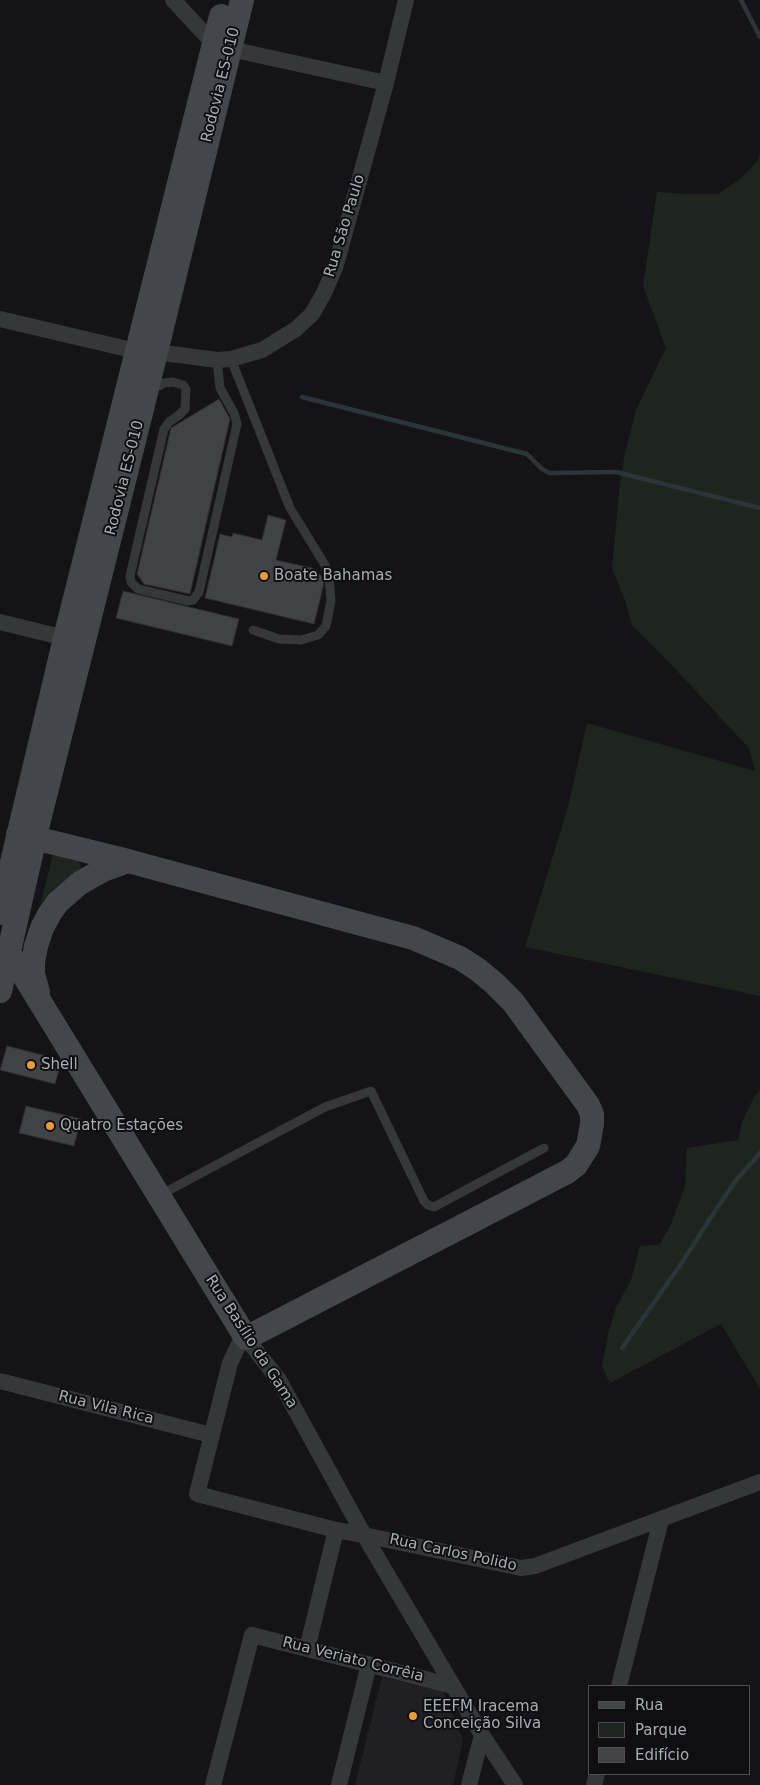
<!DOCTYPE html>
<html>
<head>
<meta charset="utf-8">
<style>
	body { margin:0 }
	#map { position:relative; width:760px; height:1785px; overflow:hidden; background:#141416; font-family:"DejaVu Sans",sans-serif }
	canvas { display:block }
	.legend { position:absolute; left:588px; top:1685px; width:162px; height:90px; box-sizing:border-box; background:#0f0f11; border:1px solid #4b4e53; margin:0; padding:6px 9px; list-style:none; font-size:15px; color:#a6adb6 }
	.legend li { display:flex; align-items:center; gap:10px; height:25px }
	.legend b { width:25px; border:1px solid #4b4e53 }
</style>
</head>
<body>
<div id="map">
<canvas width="760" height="1785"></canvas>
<ul class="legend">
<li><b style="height:6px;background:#43464b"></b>Rua</li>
<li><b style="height:14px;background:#1e251e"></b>Parque</li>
<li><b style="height:14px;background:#404246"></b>Edifício</li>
</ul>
</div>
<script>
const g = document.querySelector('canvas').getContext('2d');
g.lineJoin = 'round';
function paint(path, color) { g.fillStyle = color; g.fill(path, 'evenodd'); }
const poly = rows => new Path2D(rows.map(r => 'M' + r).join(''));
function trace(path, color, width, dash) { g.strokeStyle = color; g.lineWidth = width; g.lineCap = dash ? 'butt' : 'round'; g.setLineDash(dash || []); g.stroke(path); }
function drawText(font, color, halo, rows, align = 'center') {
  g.font = font + ' "DejaVu Sans",sans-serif'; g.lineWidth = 4; g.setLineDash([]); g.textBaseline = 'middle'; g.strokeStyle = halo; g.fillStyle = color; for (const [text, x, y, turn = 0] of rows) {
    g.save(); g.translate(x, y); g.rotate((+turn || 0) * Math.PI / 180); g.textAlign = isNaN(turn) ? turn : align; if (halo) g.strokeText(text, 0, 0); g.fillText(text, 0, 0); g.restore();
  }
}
const built = poly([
	[382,1677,443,1691,463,1740,453,1785,355,1785]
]);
const green = poly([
	[760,151,760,996,525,947,568,807,587,723,755,771,749,748,664,657,632,625,625,600,612,568,620,483,625,453,636,410,666,348,643,286,657,192,687,194,718,194,742,178,758,160],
	[53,855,77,861,79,863,81,867,79,871,53,889,40,905],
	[760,1091,760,1389,721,1324,610,1383,602,1367,608,1334,616,1308,631,1280,640,1246,659,1245,671,1224,685,1187,687,1148,738,1140,742,1122,754,1097]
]);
const stream = poly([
	[741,0,760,37],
	[302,397,527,454,541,468,549,473,616,472,760,508],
	[622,1348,681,1264,719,1205,737,1179,760,1153]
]);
const building = poly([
	[219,399,230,419,190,594,144,584,137,574,171,428,219,399],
	[268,515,286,520,276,560,312,568,325,579,314,624,205,598,220,534,232,537,233,533,262,540,268,515],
	[123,591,239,619,232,646,116,618,123,591],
	[7,1046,62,1060,55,1084,0,1070,7,1046],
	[26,1106,81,1119,74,1146,19,1133,26,1106]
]);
const lane = poly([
	[231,359,290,508,325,565,329,577,331,601,326,626,318,635,301,640,279,639,253,630],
	[151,390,164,383,173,382,183,385,186,389,185,409,179,415,169,422,164,429,130,576,131,582,138,589,189,601,193,600,199,592,237,424,234,413,220,388,217,360],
	[160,1195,325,1107,371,1091,424,1201,428,1205,434,1207,544,1148]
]);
const street = poly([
	[173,0,214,44],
	[230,49,386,83],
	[0,319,136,351],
	[156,352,217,360,231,359,262,350,296,329,312,314,324,293,336,265,386,83,406,0],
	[0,622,65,638],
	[0,1381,211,1435],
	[307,1649,336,1530],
	[619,1686,661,1520],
	[213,1785,252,1635,453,1686],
	[339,1785,369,1664],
	[469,1785,482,1735],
	[515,1785,482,1735,364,1535,279,1380,246,1338,239,1344,230,1363,197,1494,336,1530,364,1535,521,1568,535,1566,760,1482],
	[594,1785,597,1774]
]);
const secondary = poly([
	[0,913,65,638,221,16],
	[0,955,8,957,15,961,246,1338,567,1172,576,1165,588,1146,592,1124,592,1114,588,1105,513,1002,494,983,477,969,460,958,413,938,128,861,18,834],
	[0,991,37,828,145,397,242,0],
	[38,992,33,974,33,962,36,946,42,928,50,913,58,902,80,883,103,870,128,861]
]);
const markers = [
	[264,576,5,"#ec9a36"],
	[31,1065,5,"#ec9a36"],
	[50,1126,5,"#ec9a36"],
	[413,1716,5,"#ec9a36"]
];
const streetNames = [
	["Rodovia ES-010",221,85,-76],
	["Rua São Paulo",345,226,-73],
	["Rodovia ES-010",125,478,-76],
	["Rua Basílio da Gama",251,1342,57],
	["Rua Vila Rica",106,1408,14],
	["Rua Carlos Polido",453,1553,12],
	["Rua Veriato Corrêia",353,1660,14]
];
const poiNames = [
	["Boate Bahamas",274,576],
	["Shell",41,1065],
	["Quatro Estações",60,1126],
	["EEEFM Iracema",423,1707],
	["Conceição Silva",423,1724]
];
paint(built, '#202023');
paint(green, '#1e251e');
trace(stream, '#2b3439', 4.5);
paint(building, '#404246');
trace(building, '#2e2e32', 1);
trace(lane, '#35373b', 9);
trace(street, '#35373b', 16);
trace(secondary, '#43464b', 24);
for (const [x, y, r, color] of markers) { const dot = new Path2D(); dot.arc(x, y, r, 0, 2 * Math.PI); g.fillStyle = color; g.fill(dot); trace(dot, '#0f0f11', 2); }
drawText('15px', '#a6adb6', '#0f0f11', streetNames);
drawText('15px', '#a6adb6', '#0f0f11', poiNames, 'left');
</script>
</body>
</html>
